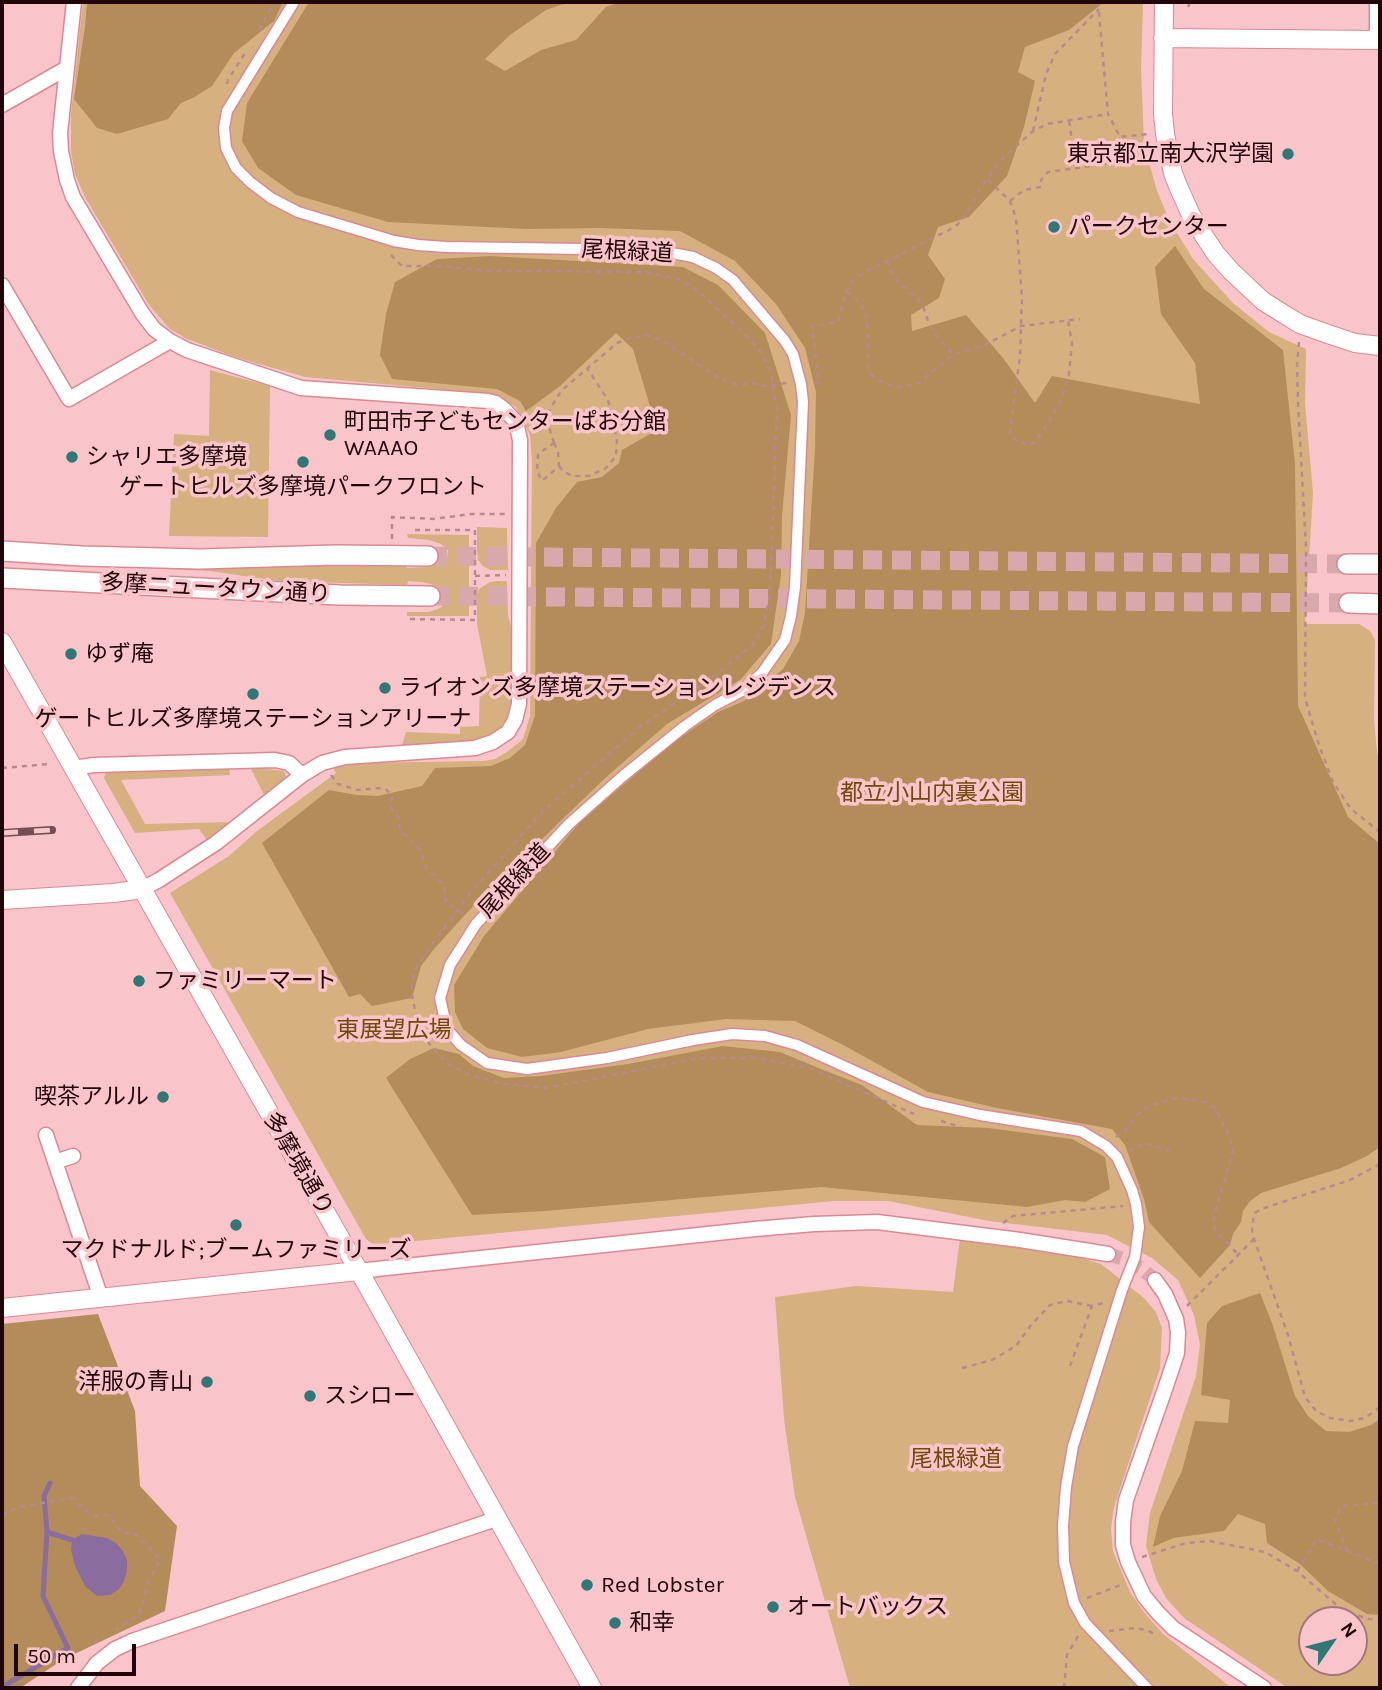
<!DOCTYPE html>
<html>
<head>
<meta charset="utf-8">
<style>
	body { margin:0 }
	#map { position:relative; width:1382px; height:1690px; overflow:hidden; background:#f9c5ca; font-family:Karla,sans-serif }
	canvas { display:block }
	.frame { position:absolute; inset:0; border:4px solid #22050a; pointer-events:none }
	.north { position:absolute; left:1298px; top:1606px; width:70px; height:70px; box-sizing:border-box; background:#f9c5ca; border:2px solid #a3787d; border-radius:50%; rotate:55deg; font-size:19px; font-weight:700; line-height:28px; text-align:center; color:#22050a }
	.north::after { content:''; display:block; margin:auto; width:24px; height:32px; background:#2f7876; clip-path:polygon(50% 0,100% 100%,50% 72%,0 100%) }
	.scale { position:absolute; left:14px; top:1644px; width:122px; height:32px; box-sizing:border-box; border:4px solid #22050a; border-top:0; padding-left:9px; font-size:21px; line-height:24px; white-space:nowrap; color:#22050a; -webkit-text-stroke:5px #f9c5ca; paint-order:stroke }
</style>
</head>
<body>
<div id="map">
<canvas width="1382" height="1690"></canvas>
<div class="frame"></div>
<div class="north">N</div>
<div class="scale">50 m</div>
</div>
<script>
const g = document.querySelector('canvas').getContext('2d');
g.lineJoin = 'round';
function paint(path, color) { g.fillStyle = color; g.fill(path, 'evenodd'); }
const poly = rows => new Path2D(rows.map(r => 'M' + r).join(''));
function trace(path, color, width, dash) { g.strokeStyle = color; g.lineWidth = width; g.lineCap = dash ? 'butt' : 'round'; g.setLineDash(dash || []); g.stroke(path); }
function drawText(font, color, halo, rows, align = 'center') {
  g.font = font + ' Karla,"Noto Sans JP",sans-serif'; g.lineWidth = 7; g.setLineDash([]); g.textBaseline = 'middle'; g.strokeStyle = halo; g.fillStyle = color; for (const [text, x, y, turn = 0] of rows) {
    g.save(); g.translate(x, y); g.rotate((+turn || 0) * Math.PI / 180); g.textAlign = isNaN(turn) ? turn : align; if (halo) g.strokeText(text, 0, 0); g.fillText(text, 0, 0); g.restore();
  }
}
const green = poly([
	[83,2,1143,2,1141,69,1144,142,1156,188,1169,220,1193,259,1233,303,1269,332,1306,349,1305,403,1313,493,1305,624,1359,624,1370,631,1375,640,1374,719,1377,752,1380,765,1380,1688,1288,1688,1184,1618,1166,1598,1156,1579,1146,1546,1150,1513,1196,1376,1200,1345,1194,1315,1178,1280,1152,1258,1107,1235,989,1221,888,1201,834,1201,374,1245,366,1239,170,893,229,856,257,831,336,773,333,768,356,763,483,761,495,759,507,752,523,739,530,716,532,460,530,435,516,407,493,394,305,377,235,357,185,338,170,329,149,305,85,197,75,174,71,152,71,114],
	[1312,1620,1354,1620,1354,1662,1312,1662],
	[210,370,270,386,268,537,169,536,174,434,209,436],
	[477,527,507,528,508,570,490,570,483,566,478,560,477,549],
	[407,534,469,535,469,616,407,616,407,612,429,612,438,609,448,602,449,598,444,590,431,584,421,582,408,581,407,585,278,581,210,571,163,569,282,564,406,565,407,568,427,567,440,564,447,559,448,550,441,544,429,540,408,538],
	[498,581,507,581,508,615,511,627,511,703,508,716,503,726,496,733,475,742,402,745,406,732,460,734,460,727,479,726,480,677,487,676,477,624,477,600,479,589,490,582],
	[229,767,230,775,121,780,145,824,233,822,207,840,199,829,135,833,104,778,106,772],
	[250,767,284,771,286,777,264,795],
	[960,1238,1019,1246,1068,1254,1101,1264,1144,1298,1156,1312,1162,1328,1160,1368,1114,1507,1111,1529,1113,1551,1130,1592,1144,1612,1163,1634,1232,1688,850,1688,795,1497,784,1419,775,1297,856,1286,953,1292]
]);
const forest = poly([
	[87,2,283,2,274,21,234,53,212,86,193,98,181,103,168,119,117,134,97,128,74,99,85,27],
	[309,2,569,2,546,10,510,35,485,59,505,71,541,50,576,40,606,7,621,2,1104,2,1069,30,1025,47,1018,72,1035,81,1024,127,1007,176,969,217,938,227,928,255,945,279,939,298,911,315,912,331,966,315,1003,358,1035,403,1052,376,1200,404,1195,363,1161,314,1155,267,1175,246,1204,289,1283,350,1295,464,1298,706,1348,817,1380,844,1380,1147,1367,1156,1341,1168,1261,1193,1250,1201,1243,1211,1241,1222,1233,1234,1230,1245,1200,1278,1149,1222,1144,1199,1125,1145,1112,1129,997,1108,928,1092,845,1046,795,1021,726,1019,648,1029,561,1052,522,1057,487,1048,463,1029,455,1012,454,985,484,936,580,822,672,743,718,712,744,701,783,669,799,641,805,613,815,448,816,392,805,348,776,304,735,261,680,231,600,228,527,229,388,222,296,195,258,168,242,141,247,103],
	[490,256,683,267,718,285,765,333,791,415,782,516,781,575,771,644,740,680,667,724,604,779,474,905,434,949,421,966,412,998,372,1006,360,994,349,997,262,843,329,790,356,795,378,796,422,786,435,768,491,766,510,758,525,745,535,716,536,543,556,508,577,482,602,477,619,463,622,450,657,430,633,349,616,333,560,386,526,411,520,401,497,389,392,379,380,355,386,314,395,282,437,259],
	[723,1046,780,1052,821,1069,862,1085,917,1125,988,1128,1072,1139,1105,1157,1110,1189,1085,1202,1065,1200,1027,1207,821,1187,545,1211,472,1215,386,1078,410,1059,434,1048,459,1054,473,1066,504,1078,541,1076,628,1064],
	[1260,1293,1272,1323,1295,1396,1308,1416,1326,1431,1349,1432,1371,1425,1380,1419,1380,1615,1367,1614,1328,1591,1300,1564,1267,1543,1265,1524,1238,1514,1224,1531,1173,1538,1153,1547,1160,1516,1182,1471,1195,1421,1228,1423,1230,1400,1201,1395,1207,1323,1222,1306],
	[98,1314,135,1411,140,1486,177,1526,165,1611,64,1659,20,1688,2,1688,2,1324]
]);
const water = poly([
	[82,1534,107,1538,116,1543,123,1551,127,1560,127,1571,124,1581,119,1589,110,1595,97,1596,85,1586,75,1566,71,1550,72,1540]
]);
const stream = poly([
	[47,1532,44,1496,50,1483],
	[2,1687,68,1648,43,1596,47,1532,72,1540]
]);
const minorTunnel = poly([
	[1108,1254,1123,1259,1141,1268,1155,1280]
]);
const secondaryTunnel = poly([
	[428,556,1347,564],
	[430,596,1349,603]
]);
const path = poly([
	[1098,2,1108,114,1120,137,1148,134],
	[1188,7,1190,2],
	[259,30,274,2],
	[227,84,228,80,245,53],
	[1069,121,1076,168],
	[1033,131,1046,74,1055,54,1099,9],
	[988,180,1010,201,1016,218,1022,298,1020,356,1010,432,1014,439,1030,446,1039,437,1060,403,1069,374,1072,343,1068,320],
	[1010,201,1024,190,1041,187,1041,180,1048,172,1120,162],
	[391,255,402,266,437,266,495,271,641,272,661,275,681,280,698,291,743,332,761,352,771,373,777,408,770,595,763,628,753,644,738,657,696,689,641,726,542,812,472,891,430,947,415,969,411,990,416,1015,428,1042,445,1062,469,1075,504,1084,547,1088,699,1058,755,1058,809,1068,914,1114],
	[886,261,894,277,900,284,918,298,924,309,928,321,937,337,952,353],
	[846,292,855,298,862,306,866,317,868,331,868,365,870,372,876,379,892,386,901,387,919,383,953,354,983,346,1021,326,1080,319],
	[1299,342,1297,363,1298,403,1306,548,1305,698,1319,745,1333,782,1351,809,1380,832],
	[814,384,819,383,812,326,838,322,846,292,853,280,863,273,949,230,958,224,965,216,980,189,1000,161,1032,132,1047,124,1108,114],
	[554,443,547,421,550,409,561,391,617,343,629,339,645,335,662,340,719,378,738,385,751,383,765,386,787,383],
	[554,443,558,451,559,466,542,481,537,471,538,454,554,443],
	[559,466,564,472,573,476,589,476,606,468,616,456,617,439,608,400,587,368],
	[392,539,392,517,433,519,471,514,506,514],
	[475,576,506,575],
	[410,619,475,620,475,530,410,530],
	[2,768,49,764],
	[331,775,338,784,358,790,381,788,387,790,392,797,391,808,398,817,401,832,414,843,420,850,427,869,444,885,446,902,466,916],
	[941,1121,961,1127],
	[1116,1137,1125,1130,1135,1117,1148,1106,1160,1103,1176,1098,1192,1100,1206,1102,1216,1109,1229,1136,1233,1151,1214,1216,1214,1223,1216,1232,1238,1254],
	[1129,1151,1146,1143,1169,1151],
	[1380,1164,1350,1180,1261,1209,1254,1214,1252,1230,1254,1239,1288,1335,1305,1397,1316,1411,1330,1418,1350,1421,1365,1418,1380,1407],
	[1003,1223,1013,1216,1123,1206],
	[1187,1306,1254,1239],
	[1070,1366,1092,1306,1103,1303],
	[962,1368,992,1360,1016,1346,1031,1325,1050,1305,1067,1301,1092,1306],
	[2,1515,19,1507,71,1498,93,1516,108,1515,120,1530,124,1533,133,1532,139,1537,160,1559,148,1583,142,1607,136,1616,116,1630],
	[1347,1551,1335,1520,1342,1506,1380,1503],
	[1142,1557,1186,1543,1210,1541,1265,1552,1297,1571,1339,1607,1352,1614,1369,1619,1380,1620],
	[1297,1571,1317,1539,1380,1564],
	[1087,1598,1123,1584],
	[1109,1631,1136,1628,1149,1631,1157,1636],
	[94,1642,104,1637],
	[1064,1688,1067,1655,1078,1636]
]);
const pedestrian = poly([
	[294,2,227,111,224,128,226,148,236,168,250,182,271,198,298,212,394,241,418,245,446,247,656,250,693,257,716,268,733,280,785,341,793,354,801,384,803,402,795,587,791,616,785,640,762,673,742,691,715,705,685,726,623,776,569,824,476,924,450,965,440,998,447,1029,461,1045,487,1063,527,1069,607,1058,693,1040,732,1034,765,1036,797,1045,923,1102,980,1115,1081,1131,1106,1146,1117,1157,1132,1190,1136,1204,1139,1227,1135,1257,1122,1290,1073,1446,1066,1487,1063,1525,1064,1562,1074,1603,1085,1623,1147,1688]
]);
const minor = poly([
	[74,2,60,133,61,151,67,180,73,197,142,313,154,329,170,341,187,350,301,388,488,401,496,403,504,409,516,422,520,440,519,704,515,720,508,732,493,742,475,748,345,757,322,763,302,775,216,843,159,880,142,889],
	[1377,40,1377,2],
	[2,105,67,68],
	[2,285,69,399,170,341],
	[73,768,94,765,275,760,289,763,302,775],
	[46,1135,101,1298],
	[55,1162,73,1156],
	[358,1271,755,1229,814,1224,877,1222,1020,1240,1108,1254],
	[1155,1280,1165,1294,1176,1319,1178,1332,1177,1353,1165,1389,1126,1500,1123,1522,1123,1545,1128,1562,1144,1596,1158,1613,1173,1628,1264,1688],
	[78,1688,97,1663,115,1649,132,1641,496,1519]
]);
const tertiary = poly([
	[1164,2,1163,114,1165,134,1173,173,1178,186,1191,215,1204,236,1216,254,1231,271,1263,301,1282,313,1300,324,1328,334,1355,343,1380,346],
	[1163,38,1380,40],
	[2,642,372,1294,592,1688],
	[2,900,114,893,142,889],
	[2,1308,358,1271]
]);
const secondary = poly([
	[2,551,82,556,200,559,336,555,428,556],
	[1347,564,1380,564],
	[2,578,340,595,430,596],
	[1349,603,1380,604]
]);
const rail = poly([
	[2,833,52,830]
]);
const markers = [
	[1288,154,7,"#2f7876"],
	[1054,227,7,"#2f7876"],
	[330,435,7,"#2f7876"],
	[72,457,7,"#2f7876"],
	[303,462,7,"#2f7876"],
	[71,654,7,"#2f7876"],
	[385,688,7,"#2f7876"],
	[253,694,7,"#2f7876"],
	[139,981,7,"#2f7876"],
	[163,1097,7,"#2f7876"],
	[236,1225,7,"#2f7876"],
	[207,1382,7,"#2f7876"],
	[310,1396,7,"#2f7876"],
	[587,1585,7,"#2f7876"],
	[773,1607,7,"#2f7876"],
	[615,1623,7,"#2f7876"]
];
const poiNames = [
	["東京都立南大沢学園",1274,154,"right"],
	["パークセンター",1068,227],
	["町田市子どもセンターぱお分館",344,422],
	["WAAAO",344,448],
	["シャリエ多摩境",86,457],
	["ゲートヒルズ多摩境パークフロント",303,487,"center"],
	["ゆず庵",85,654],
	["ライオンズ多摩境ステーションレジデンス",399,688],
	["ゲートヒルズ多摩境ステーションアリーナ",253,719,"center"],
	["ファミリーマート",153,981],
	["喫茶アルル",149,1097,"right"],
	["マクドナルド;ブームファミリーズ",236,1250,"center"],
	["洋服の青山",193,1382,"right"],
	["スシロー",324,1396],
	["Red Lobster",601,1585],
	["オートバックス",787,1607],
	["和幸",629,1623]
];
const streetNames = [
	["尾根緑道",627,252,3],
	["多摩ニュータウン通り",216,589,3],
	["尾根緑道",515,881,-47],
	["多摩境通り",298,1164,60]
];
const parkNames = [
	["都立小山内裏公園",932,793],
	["東展望広場",394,1030],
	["尾根緑道",956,1459]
];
paint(green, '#d7b080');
paint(forest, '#b38c5a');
paint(water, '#8b6c9e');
trace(stream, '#8b6c9e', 5);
trace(minorTunnel, '#d9a8ad', 14, [14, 7]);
trace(secondaryTunnel, '#d9a8ad', 19, [19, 10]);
trace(pedestrian, '#da8993', 13);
trace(minor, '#da8993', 17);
trace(tertiary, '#da8993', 20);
trace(secondary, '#da8993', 22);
trace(path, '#b78a8f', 2.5, [5, 5]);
trace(pedestrian, '#fff', 10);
trace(minor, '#fff', 14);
trace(tertiary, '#fff', 18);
trace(secondary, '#fff', 19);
trace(rail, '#744e53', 8);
trace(rail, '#f9c5ca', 5, [16]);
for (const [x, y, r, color] of markers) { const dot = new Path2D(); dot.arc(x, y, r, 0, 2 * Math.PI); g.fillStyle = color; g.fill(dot); trace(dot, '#f9c5ca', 2.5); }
drawText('23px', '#22050a', '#f9c5ca', poiNames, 'left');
drawText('23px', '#22050a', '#f9c5ca', streetNames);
drawText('23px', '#71490a', '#f9c5ca', parkNames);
</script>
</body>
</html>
